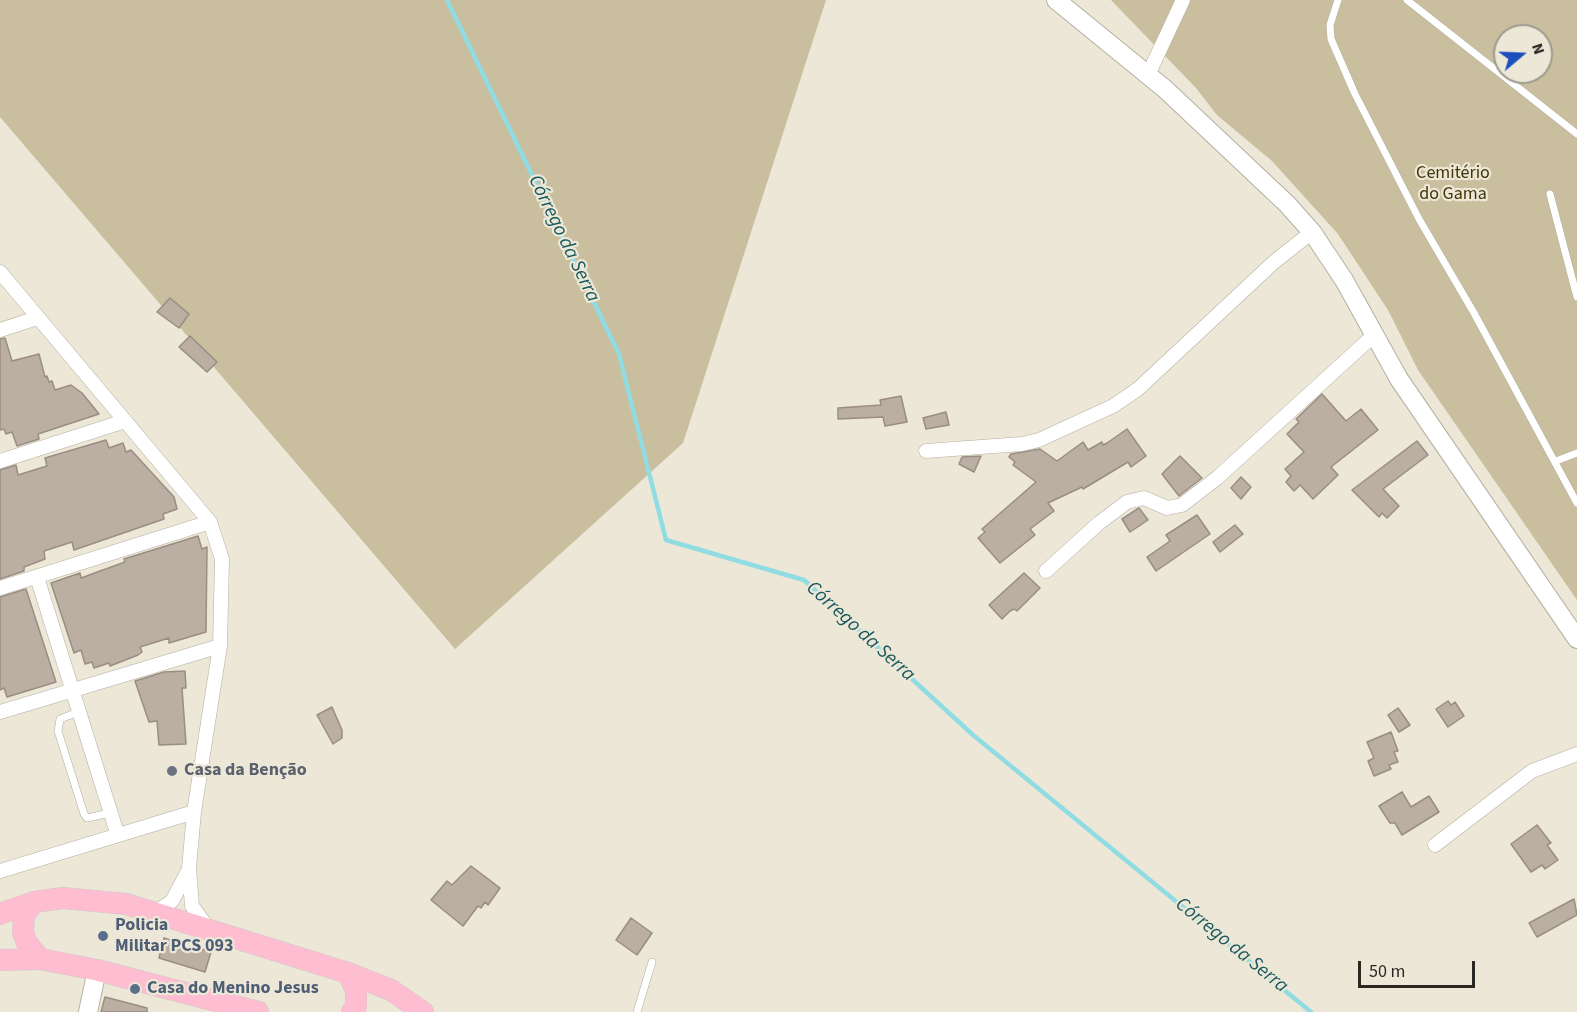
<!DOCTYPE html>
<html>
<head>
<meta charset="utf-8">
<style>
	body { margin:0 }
	#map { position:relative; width:1577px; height:1012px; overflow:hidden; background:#ece7d7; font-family:"Source Sans 3",sans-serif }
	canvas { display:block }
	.north { position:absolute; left:1493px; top:24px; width:60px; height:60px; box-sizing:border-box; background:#ece7d7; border:2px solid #9e9b8f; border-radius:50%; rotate:71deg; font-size:16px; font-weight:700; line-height:24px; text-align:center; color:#2a2822 }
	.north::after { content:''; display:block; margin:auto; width:21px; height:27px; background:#1c4fbc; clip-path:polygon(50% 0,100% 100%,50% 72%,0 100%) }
	.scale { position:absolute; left:1358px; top:961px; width:117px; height:27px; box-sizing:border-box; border:3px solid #2a2822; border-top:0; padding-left:8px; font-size:18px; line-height:21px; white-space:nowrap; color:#2a2822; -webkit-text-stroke:4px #ece7d7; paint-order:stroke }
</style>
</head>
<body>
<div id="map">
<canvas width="1577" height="1012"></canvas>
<div class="north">N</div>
<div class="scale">50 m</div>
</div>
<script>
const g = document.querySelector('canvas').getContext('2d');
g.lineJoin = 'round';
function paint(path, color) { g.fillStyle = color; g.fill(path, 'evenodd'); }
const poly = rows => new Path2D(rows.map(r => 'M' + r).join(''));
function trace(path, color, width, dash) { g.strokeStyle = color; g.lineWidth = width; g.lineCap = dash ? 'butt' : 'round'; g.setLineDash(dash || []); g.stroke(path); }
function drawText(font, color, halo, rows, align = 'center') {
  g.font = font + ' "Source Sans 3",sans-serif'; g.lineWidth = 4.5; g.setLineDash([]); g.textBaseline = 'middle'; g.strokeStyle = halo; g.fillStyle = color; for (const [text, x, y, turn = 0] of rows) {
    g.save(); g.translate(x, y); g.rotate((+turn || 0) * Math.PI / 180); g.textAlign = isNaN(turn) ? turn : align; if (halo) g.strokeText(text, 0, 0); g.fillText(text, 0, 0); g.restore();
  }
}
const green = poly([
	[0,0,826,0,683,443,455,649,0,117],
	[1111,0,1577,0,1577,600,1418,370,1388,310,1338,234,1272,161,1217,115,1196,88],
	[1505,36,1541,36,1541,72,1505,72]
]);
const stream = poly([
	[447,0,619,354,666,540,804,580,973,735,1311,1012]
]);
const building = poly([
	[170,298,189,314,179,328,157,312,170,298],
	[190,336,217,362,207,372,179,347,190,336],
	[5,338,12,361,39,354,45,377,47,376,49,382,52,381,55,390,71,385,82,393,99,414,38,434,39,439,17,446,12,432,6,434,4,429,0,430,0,339,5,338],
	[1322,394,1346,421,1361,409,1378,430,1331,467,1338,475,1313,499,1300,485,1294,491,1286,482,1291,476,1285,469,1304,452,1287,434,1299,422,1296,419,1322,394],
	[901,396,907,422,885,426,883,417,838,419,838,408,881,405,880,400,901,396],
	[946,412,949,425,926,429,923,418,946,412],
	[1127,429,1146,456,1131,467,1128,462,1083,489,1082,487,1048,503,1054,511,1030,529,1035,535,1000,563,978,538,985,532,982,529,1036,482,1013,465,1015,462,1009,457,1011,454,1040,449,1057,461,1083,442,1088,450,1102,442,1103,445,1107,443,1127,429],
	[106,440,109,448,123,443,126,452,131,450,174,497,177,509,163,514,164,519,74,550,72,542,44,551,45,559,24,567,24,571,0,579,0,470,16,465,18,475,47,466,45,458,106,440],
	[1417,441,1428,455,1383,489,1399,506,1387,518,1382,513,1379,517,1352,490,1417,441],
	[981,456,974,472,959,464,962,457,981,456],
	[1180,456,1202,478,1179,496,1162,474,1180,456],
	[1241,477,1251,487,1241,499,1231,488,1241,477],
	[1139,508,1148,520,1130,532,1122,519,1139,508],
	[1197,515,1210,534,1156,571,1147,557,1170,541,1166,535,1197,515],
	[1235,525,1243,534,1220,552,1213,542,1235,525],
	[198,536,202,549,207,547,206,632,169,643,169,638,140,647,142,652,138,655,110,666,109,663,94,668,92,662,85,664,81,650,74,653,51,583,80,573,81,578,125,562,124,559,198,536],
	[1024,573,1040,588,1017,611,1014,609,1010,611,1002,619,989,605,1024,573],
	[26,589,56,682,7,697,4,688,0,690,0,597,26,589],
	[185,671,186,688,182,688,186,744,159,745,157,721,149,722,135,681,164,672,185,671],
	[1448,701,1451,705,1455,702,1464,716,1448,727,1436,709,1448,701],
	[332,707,342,730,342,738,333,744,317,715,332,707],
	[1398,708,1410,725,1399,732,1388,715,1398,708],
	[1391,732,1398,751,1394,752,1398,762,1389,765,1391,769,1374,776,1368,761,1374,758,1367,742,1391,732],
	[1402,792,1411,807,1429,796,1439,812,1402,835,1395,823,1390,823,1379,806,1402,792],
	[1537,825,1551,843,1547,845,1558,860,1545,869,1542,865,1531,872,1511,844,1537,825],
	[471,866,500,888,488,905,485,902,481,908,478,906,463,926,431,900,447,881,452,885,471,866],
	[1574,899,1577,915,1537,937,1529,923,1574,899],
	[631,918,652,933,637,955,616,940,631,918],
	[164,938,183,944,187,951,195,947,211,952,205,972,159,958,164,938],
	[105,997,147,1008,147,1012,101,1012,105,997]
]);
const lane = poly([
	[1338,0,1330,25,1331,39,1355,94,1419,219,1474,313,1577,503],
	[1407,0,1577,134],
	[1550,194,1577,297],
	[1556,461,1577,453],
	[78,712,60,719,58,731,84,814,87,818,110,813],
	[637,1012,652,962]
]);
const street = poly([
	[1148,75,1183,0],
	[0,272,210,522,222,559,220,646,194,812,189,868,192,906,208,928],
	[0,330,37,318],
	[926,451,1022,444,1039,440,1113,406,1138,389,1274,262,1312,232],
	[0,461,125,421],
	[1046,571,1099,523,1127,502,1144,498,1167,508,1182,505,1217,478,1373,336],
	[37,577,117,833],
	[0,588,210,522],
	[0,712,220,646],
	[1435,845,1532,771,1577,754],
	[0,871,194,812],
	[156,912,172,901,187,873]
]);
const secondary = poly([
	[1056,0,1165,89,1287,204,1312,232,1344,280,1399,379,1577,639],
	[88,1012,97,970]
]);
const primary = poly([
	[34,902,24,915,23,933,27,943,40,959],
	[0,914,34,902,63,898,126,904,348,973,391,990,423,1012],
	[0,960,40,959,97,970,258,1012],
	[348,973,356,991,356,1006,352,1012]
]);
const markers = [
	[172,771,6,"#6b7280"],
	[103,936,6,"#5c6f8a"],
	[135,989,6,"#5c6f8a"]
];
const parkNames = [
	["Cemitério",1453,174],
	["do Gama",1453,195]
];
const worshipNames = [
	["Casa da Benção",184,771]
];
const serviceNames = [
	["Policia",115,926],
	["Militar PCS 093",115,947],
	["Casa do Menino Jesus",147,989]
];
const waterNames = [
	["Córrego da Serra",563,239,64],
	["Córrego da Serra",860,632,42],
	["Córrego da Serra",1231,946,39]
];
paint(green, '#c9be9d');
trace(stream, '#91dce2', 4.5);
paint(building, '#bbaea3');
trace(building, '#9a8d83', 1.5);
trace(lane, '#b4afa0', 8);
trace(street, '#b4afa0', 15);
trace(secondary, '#b4afa0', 20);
trace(primary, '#cccbca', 22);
trace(lane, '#fff', 7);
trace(street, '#fff', 14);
trace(secondary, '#fff', 18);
trace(primary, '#febdd1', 21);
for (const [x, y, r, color] of markers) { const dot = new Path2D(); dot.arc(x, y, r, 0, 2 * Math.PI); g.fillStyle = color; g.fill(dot); trace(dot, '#ece7d7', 2); }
drawText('18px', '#433508', '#ece7d7', parkNames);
drawText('bold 18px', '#5b616d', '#ece7d7', worshipNames, 'left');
drawText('bold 18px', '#4e5e75', '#ece7d7', serviceNames, 'left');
drawText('italic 20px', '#18585d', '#ece7d7', waterNames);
</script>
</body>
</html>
